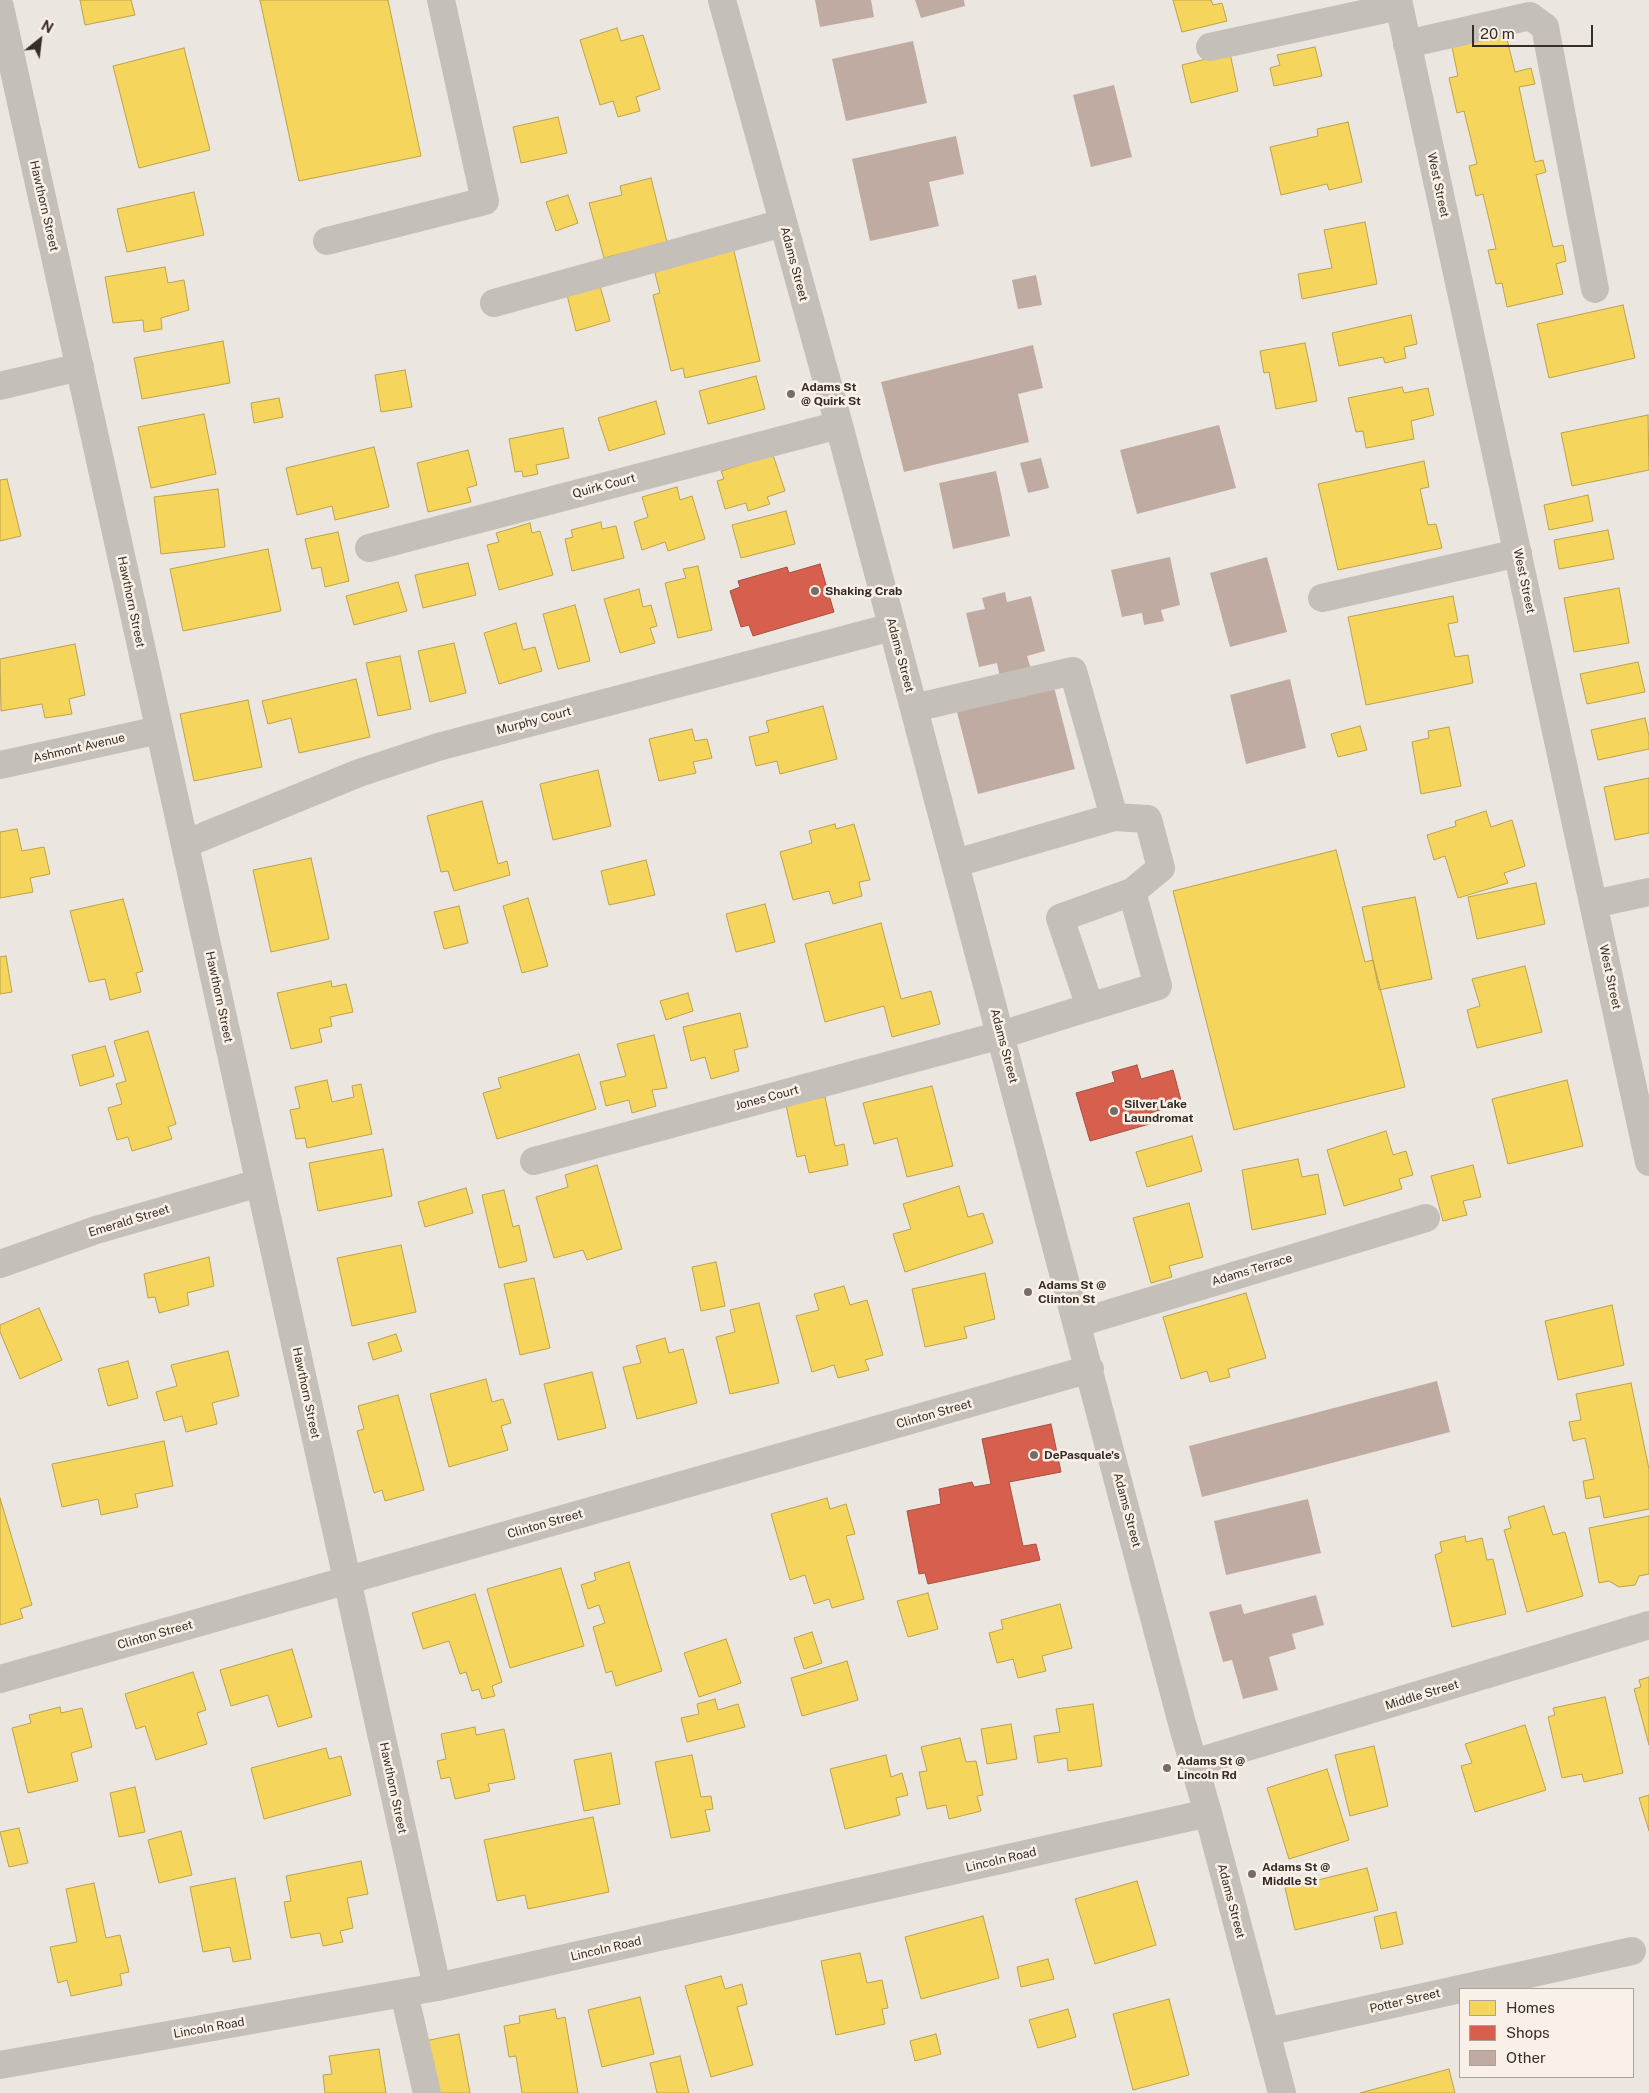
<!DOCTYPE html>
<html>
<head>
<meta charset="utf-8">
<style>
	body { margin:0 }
	#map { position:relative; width:1649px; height:2093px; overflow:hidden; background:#ece6e0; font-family:"Public Sans",sans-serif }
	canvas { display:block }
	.legend { position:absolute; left:1459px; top:1988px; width:175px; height:90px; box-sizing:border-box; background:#f9f1e7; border:1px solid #aba29b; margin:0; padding:6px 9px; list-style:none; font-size:15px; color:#362c28 }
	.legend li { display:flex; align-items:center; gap:10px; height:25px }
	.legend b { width:25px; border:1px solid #aba29b }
	.north { position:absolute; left:15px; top:15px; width:50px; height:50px; -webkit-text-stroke:4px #f9f1e7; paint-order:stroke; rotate:29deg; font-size:14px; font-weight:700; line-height:20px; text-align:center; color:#362c28 }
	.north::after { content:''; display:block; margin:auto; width:18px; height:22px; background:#362c28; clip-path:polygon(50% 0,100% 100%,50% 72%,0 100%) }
	.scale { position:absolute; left:1472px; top:25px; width:121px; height:22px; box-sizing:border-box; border:2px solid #362c28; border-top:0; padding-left:6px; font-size:15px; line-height:18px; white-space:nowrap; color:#362c28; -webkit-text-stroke:4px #f9f1e7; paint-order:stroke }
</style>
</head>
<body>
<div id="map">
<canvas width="1649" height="2093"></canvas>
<ul class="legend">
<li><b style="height:14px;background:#f6d55c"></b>Homes</li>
<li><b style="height:14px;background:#d6604d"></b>Shops</li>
<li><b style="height:14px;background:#bfaba2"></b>Other</li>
</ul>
<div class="north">N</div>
<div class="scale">20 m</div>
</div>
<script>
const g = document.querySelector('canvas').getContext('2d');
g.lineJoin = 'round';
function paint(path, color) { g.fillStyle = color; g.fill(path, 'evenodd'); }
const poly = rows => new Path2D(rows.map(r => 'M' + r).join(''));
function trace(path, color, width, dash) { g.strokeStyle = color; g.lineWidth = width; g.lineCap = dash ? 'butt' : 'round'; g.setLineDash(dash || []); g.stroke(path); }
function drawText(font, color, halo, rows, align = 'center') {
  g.font = font + ' "Public Sans",sans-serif'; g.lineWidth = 5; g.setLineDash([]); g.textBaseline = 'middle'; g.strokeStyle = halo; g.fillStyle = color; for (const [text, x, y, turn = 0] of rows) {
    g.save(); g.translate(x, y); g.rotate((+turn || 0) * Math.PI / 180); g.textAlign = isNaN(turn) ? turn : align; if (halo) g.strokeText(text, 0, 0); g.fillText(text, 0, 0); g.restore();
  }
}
const homes = poly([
	[80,0,131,0,135,15,85,25,80,0],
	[260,0,388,0,421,156,299,181,260,0],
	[1173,0,1211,0,1213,5,1222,3,1227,21,1182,32,1173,0],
	[617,28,621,41,643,35,660,89,636,97,640,111,618,117,613,101,600,105,580,40,617,28],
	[1506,35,1515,72,1531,68,1535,84,1519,87,1535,162,1543,160,1546,172,1536,175,1553,247,1563,245,1566,261,1556,264,1563,294,1507,307,1502,283,1496,284,1488,250,1496,249,1483,194,1476,196,1469,166,1477,164,1464,111,1457,113,1449,78,1458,76,1452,47,1506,35],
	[1315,47,1322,76,1274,86,1270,68,1280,65,1277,55,1315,47],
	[184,48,210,150,139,168,113,66,184,48],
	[1230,53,1238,91,1191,103,1182,65,1230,53],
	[558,117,567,153,521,163,513,127,558,117],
	[1348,122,1362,182,1329,190,1327,184,1281,195,1270,147,1318,136,1317,129,1348,122],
	[651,178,667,242,604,258,589,203,622,195,620,186,651,178],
	[194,192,204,235,127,252,117,209,194,192],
	[568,195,578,223,556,231,546,202,568,195],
	[1365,222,1377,284,1302,299,1298,274,1332,268,1324,230,1365,222],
	[733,247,760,361,685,378,683,368,671,371,653,295,660,293,653,265,733,247],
	[165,267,168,283,184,280,189,310,161,318,162,329,144,332,143,320,113,323,105,277,165,267],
	[600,286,610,321,576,331,567,295,600,286],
	[1623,305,1635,358,1549,378,1537,324,1623,305],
	[1411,315,1417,344,1404,347,1406,358,1385,363,1383,357,1339,366,1332,333,1411,315],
	[223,341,230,383,142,399,134,358,223,341],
	[1305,343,1317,401,1276,409,1269,372,1264,373,1260,351,1305,343],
	[405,370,412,407,381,412,375,375,405,370],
	[756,376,765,409,708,424,699,391,756,376],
	[1402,387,1404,393,1428,388,1434,415,1411,421,1414,439,1366,448,1363,431,1356,432,1348,398,1402,387],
	[279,398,283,417,254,423,251,403,279,398],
	[656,401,665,434,609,451,598,418,656,401],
	[204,414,216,474,151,488,138,427,204,414],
	[1648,415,1649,470,1572,486,1561,433,1648,415],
	[563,428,569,458,536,465,538,474,523,477,522,471,515,472,509,439,563,428],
	[374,447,389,507,335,520,332,506,297,515,286,468,374,447],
	[468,450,477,485,467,488,471,502,428,512,417,463,468,450],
	[773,455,785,491,767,497,770,504,748,511,746,503,725,509,717,481,724,479,721,471,773,455],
	[1424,461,1429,487,1420,489,1428,525,1436,524,1442,548,1338,570,1318,484,1424,461],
	[7,479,21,536,0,541,0,480,7,479],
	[677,487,680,500,692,496,705,539,668,551,665,542,642,550,634,522,648,517,642,497,677,487],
	[218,489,225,547,161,554,154,497,218,489],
	[1588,495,1593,521,1549,530,1544,505,1588,495],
	[786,511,795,544,741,558,732,525,786,511],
	[601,522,602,529,616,526,624,558,572,571,565,539,573,537,571,530,601,522],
	[530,523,532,533,540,531,553,575,499,590,487,545,499,542,496,533,530,523],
	[1608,530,1614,559,1559,569,1554,540,1608,530],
	[338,532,349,581,325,587,321,567,312,569,305,539,338,532],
	[268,549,281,611,183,631,170,569,268,549],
	[468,563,476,595,423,608,415,575,468,563],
	[698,566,712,630,678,638,665,583,686,578,683,569,698,566],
	[398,582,407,611,354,625,346,596,398,582],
	[1619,588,1629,643,1574,652,1564,598,1619,588],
	[639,589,643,607,651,605,657,626,650,628,655,643,620,653,604,599,639,589],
	[1453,596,1458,622,1448,624,1455,657,1468,655,1473,683,1366,705,1348,617,1453,596],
	[575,605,590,661,558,669,543,614,575,605],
	[516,623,523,650,535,647,542,671,499,684,484,633,516,623],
	[454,643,466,693,430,702,418,651,454,643],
	[75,644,85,695,69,699,72,714,45,718,42,704,1,711,0,659,75,644],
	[400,656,411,709,378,716,366,663,400,656],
	[1638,662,1645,692,1587,704,1580,674,1638,662],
	[356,679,370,737,299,753,291,718,268,724,262,701,356,679],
	[248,700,262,767,194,781,180,714,248,700],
	[823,706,837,759,780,774,777,761,756,766,749,737,769,732,766,721,823,706],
	[1645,718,1649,736,1649,749,1598,760,1591,730,1645,718],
	[1360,726,1367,750,1338,757,1331,734,1360,726],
	[1449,727,1461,786,1421,794,1412,742,1429,738,1428,731,1449,727],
	[692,729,695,741,707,739,712,758,693,762,696,773,659,781,649,739,692,729],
	[598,770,611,826,553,840,540,784,598,770],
	[1649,778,1649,833,1615,840,1604,787,1649,778],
	[482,801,498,864,507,861,510,875,454,891,448,871,441,872,427,816,482,801],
	[1486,811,1491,827,1512,820,1525,866,1504,873,1508,883,1458,898,1445,856,1434,860,1427,835,1456,826,1455,821,1486,811],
	[835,824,836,829,854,824,870,880,859,882,862,896,833,904,829,891,793,900,780,852,812,843,809,831,835,824],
	[17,829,22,851,44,847,50,874,30,878,33,892,0,898,0,832,17,829],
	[1336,850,1365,962,1373,960,1405,1087,1234,1130,1173,891,1336,850],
	[311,858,329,939,271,952,253,870,311,858],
	[646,860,655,895,609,905,601,871,646,860],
	[1536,883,1545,924,1477,939,1468,897,1536,883],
	[1415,897,1432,979,1379,990,1362,907,1415,897],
	[528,898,548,966,522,973,503,906,528,898],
	[123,899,143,971,136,973,141,992,110,1000,105,979,89,982,70,911,123,899],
	[765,904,775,942,736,952,726,914,765,904],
	[459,906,468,943,444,949,434,912,459,906],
	[881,923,901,999,931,991,940,1024,892,1037,884,1006,825,1022,805,944,881,923],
	[6,956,12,992,0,994,0,957,6,956],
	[1525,966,1542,1032,1477,1048,1467,1010,1480,1006,1472,979,1525,966],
	[331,981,332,987,346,984,353,1012,330,1017,332,1026,319,1029,322,1042,291,1049,277,993,331,981],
	[688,993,693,1011,666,1020,660,1001,688,993],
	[740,1013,748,1047,734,1050,739,1071,711,1079,705,1057,691,1061,683,1027,740,1013],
	[148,1031,176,1124,168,1127,172,1139,132,1151,128,1137,117,1140,108,1108,122,1104,116,1084,126,1081,114,1041,148,1031],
	[654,1035,667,1088,652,1090,656,1106,632,1113,629,1100,606,1106,600,1082,626,1076,617,1044,654,1035],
	[105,1046,114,1076,80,1086,72,1055,105,1046],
	[579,1054,596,1109,497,1139,483,1093,501,1088,498,1078,579,1054],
	[327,1080,332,1102,354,1097,352,1086,361,1084,372,1134,307,1148,305,1138,296,1139,290,1110,300,1108,295,1087,327,1080],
	[1567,1080,1583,1146,1508,1164,1492,1099,1567,1080],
	[932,1086,953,1166,907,1177,897,1138,874,1144,863,1103,932,1086],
	[825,1097,835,1146,844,1144,848,1165,809,1173,805,1155,797,1157,786,1105,825,1097],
	[1386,1131,1393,1155,1406,1151,1413,1175,1399,1179,1402,1189,1344,1206,1327,1150,1386,1131],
	[1192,1136,1202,1171,1147,1187,1136,1152,1192,1136],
	[383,1149,392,1196,318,1211,309,1163,383,1149],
	[1298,1159,1302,1177,1318,1174,1326,1214,1252,1230,1242,1170,1298,1159],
	[597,1165,622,1249,587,1260,583,1250,554,1258,536,1197,568,1187,565,1175,597,1165],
	[1473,1165,1481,1197,1463,1201,1467,1215,1443,1221,1431,1176,1473,1165],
	[959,1186,968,1217,983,1213,993,1243,905,1272,893,1234,911,1229,903,1204,959,1186],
	[466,1188,473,1213,425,1227,418,1202,466,1188],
	[504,1190,513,1227,519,1225,527,1261,499,1268,482,1195,504,1190],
	[1189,1203,1203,1257,1169,1266,1172,1277,1151,1283,1133,1218,1189,1203],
	[401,1245,416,1312,352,1326,337,1258,401,1245],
	[209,1257,214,1286,187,1293,189,1305,159,1313,155,1297,148,1298,144,1274,209,1257],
	[716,1262,725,1306,701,1311,692,1267,716,1262],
	[985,1273,995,1319,964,1327,967,1338,925,1347,912,1289,985,1273],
	[534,1278,550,1348,520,1355,504,1284,534,1278],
	[844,1286,850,1305,867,1300,883,1355,865,1360,869,1370,838,1378,834,1365,812,1372,796,1316,819,1310,814,1294,844,1286],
	[1246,1293,1266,1358,1228,1369,1230,1377,1210,1382,1207,1371,1181,1379,1163,1317,1246,1293],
	[759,1303,779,1383,730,1394,716,1337,735,1332,730,1310,759,1303],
	[1612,1305,1624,1365,1558,1380,1545,1321,1612,1305],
	[39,1308,62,1360,20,1379,0,1332,0,1325,39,1308],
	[396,1334,402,1351,373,1360,368,1343,396,1334],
	[665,1338,669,1353,683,1349,697,1403,637,1419,623,1367,641,1363,636,1346,665,1338],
	[228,1351,239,1396,212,1403,217,1424,186,1432,182,1416,164,1421,156,1392,177,1386,171,1365,228,1351],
	[128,1361,138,1398,108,1406,98,1369,128,1361],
	[592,1372,606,1428,558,1440,544,1384,592,1372],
	[486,1379,492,1402,503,1399,511,1423,501,1426,508,1450,449,1467,430,1394,486,1379],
	[1631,1383,1649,1469,1649,1509,1604,1518,1600,1496,1586,1499,1583,1481,1594,1479,1585,1438,1573,1441,1569,1422,1581,1420,1576,1394,1631,1383],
	[398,1395,424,1490,385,1501,382,1490,374,1493,357,1431,364,1429,358,1406,398,1395],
	[164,1441,173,1486,135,1494,138,1507,101,1515,98,1499,62,1507,52,1464,164,1441],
	[0,1498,32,1605,20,1609,23,1618,0,1625,0,1498],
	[827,1498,830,1509,846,1504,855,1534,846,1536,864,1599,832,1608,829,1599,814,1604,805,1575,790,1580,771,1514,827,1498],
	[1544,1506,1553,1535,1565,1532,1583,1596,1527,1612,1504,1530,1511,1528,1508,1517,1544,1506],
	[1649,1516,1649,1574,1639,1576,1635,1585,1619,1587,1609,1581,1599,1583,1589,1528,1649,1516],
	[1465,1536,1466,1542,1482,1538,1487,1560,1493,1559,1506,1614,1452,1627,1435,1555,1442,1552,1440,1542,1465,1536],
	[629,1562,662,1671,616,1686,612,1671,606,1673,593,1627,605,1623,599,1605,588,1609,581,1585,596,1580,594,1573,629,1562],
	[561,1568,584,1646,510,1668,487,1589,561,1568],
	[928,1593,938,1629,908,1637,897,1601,928,1593],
	[475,1594,502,1682,492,1686,495,1696,482,1699,479,1689,472,1691,466,1672,460,1674,449,1641,423,1649,412,1613,475,1594],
	[1060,1604,1072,1648,1042,1656,1046,1671,1018,1678,1013,1659,997,1663,989,1633,1003,1629,1001,1620,1060,1604],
	[812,1632,822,1663,804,1669,794,1638,812,1632],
	[726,1639,741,1683,699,1697,684,1653,726,1639],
	[292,1649,312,1717,278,1727,268,1695,231,1706,220,1670,292,1649],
	[847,1661,858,1700,802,1716,791,1678,847,1661],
	[193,1672,206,1710,197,1713,207,1744,156,1760,145,1726,136,1729,125,1694,193,1672],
	[1649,1677,1649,1745,1634,1689,1641,1687,1639,1680,1649,1677],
	[1605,1697,1623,1773,1584,1782,1582,1774,1562,1778,1548,1717,1555,1715,1553,1708,1605,1697],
	[715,1699,718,1710,738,1704,745,1727,687,1742,681,1718,699,1714,697,1704,715,1699],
	[1093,1704,1102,1766,1068,1771,1067,1758,1038,1763,1034,1736,1060,1732,1056,1709,1093,1704],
	[60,1707,61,1713,82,1708,92,1747,71,1753,78,1781,28,1793,12,1728,31,1723,29,1715,60,1707],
	[1011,1724,1017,1759,987,1764,981,1729,1011,1724],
	[1525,1725,1546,1790,1475,1812,1461,1766,1472,1763,1465,1744,1525,1725],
	[475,1727,476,1735,504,1729,515,1779,488,1784,490,1791,455,1799,450,1777,441,1779,437,1761,446,1759,441,1734,475,1727],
	[960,1738,966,1762,976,1761,983,1795,977,1796,981,1811,949,1819,946,1805,927,1809,919,1772,927,1771,921,1747,960,1738],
	[1374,1746,1388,1806,1350,1816,1335,1755,1374,1746],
	[326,1748,329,1759,341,1756,351,1795,264,1819,251,1768,326,1748],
	[611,1753,620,1804,584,1811,574,1760,611,1753],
	[692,1755,701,1797,711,1796,713,1809,705,1810,710,1831,671,1838,655,1762,692,1755],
	[886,1755,891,1777,902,1773,908,1795,896,1798,900,1815,845,1829,830,1769,886,1755],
	[1327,1769,1349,1840,1289,1859,1267,1788,1327,1769],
	[135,1787,145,1832,119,1837,110,1793,135,1787],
	[1649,1795,1649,1831,1639,1798,1649,1795],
	[593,1817,609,1892,528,1909,525,1895,497,1901,484,1840,593,1817],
	[19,1828,28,1863,9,1867,0,1832,19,1828],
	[181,1831,192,1875,159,1883,148,1840,181,1831],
	[361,1861,368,1894,347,1898,353,1928,340,1931,343,1942,323,1946,320,1933,291,1938,284,1902,291,1901,286,1876,361,1861],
	[1367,1868,1378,1910,1295,1930,1285,1888,1367,1868],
	[235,1878,251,1959,233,1962,230,1947,203,1952,190,1887,235,1878],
	[1137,1881,1156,1945,1095,1964,1075,1899,1137,1881],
	[94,1883,106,1938,120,1935,129,1972,120,1974,122,1985,71,1996,67,1980,58,1983,50,1947,77,1942,66,1889,94,1883],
	[1396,1912,1403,1944,1381,1949,1374,1917,1396,1912],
	[983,1916,999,1978,921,1999,905,1937,983,1916],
	[860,1953,867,1983,882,1980,888,2008,882,2009,885,2024,836,2035,821,1961,860,1953],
	[1048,1959,1054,1979,1021,1987,1017,1967,1048,1959],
	[721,1976,725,1989,742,1984,747,2004,737,2007,753,2065,711,2077,685,1986,721,1976],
	[640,1997,654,2054,602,2067,588,2010,640,1997],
	[1169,1999,1189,2075,1133,2090,1113,2014,1169,1999],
	[555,2009,557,2019,565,2017,578,2093,522,2093,516,2056,509,2057,504,2026,520,2023,519,2016,555,2009],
	[1068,2009,1076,2037,1038,2048,1029,2020,1068,2009],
	[459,2034,470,2093,435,2093,425,2041,459,2034],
	[936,2034,941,2054,915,2061,910,2041,936,2034],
	[379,2049,386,2093,325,2093,323,2075,332,2074,329,2056,379,2049],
	[680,2056,689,2093,657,2093,650,2063,680,2056],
	[1449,2069,1455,2093,1360,2093,1449,2069]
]);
const shops = poly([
	[820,564,834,612,753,636,749,625,741,627,730,591,740,587,738,581,787,567,789,573,820,564],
	[1137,1065,1141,1079,1173,1070,1182,1104,1150,1113,1153,1123,1090,1141,1076,1093,1115,1082,1112,1072,1137,1065],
	[1051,1424,1061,1472,1009,1482,1023,1546,1036,1544,1040,1560,928,1584,925,1573,919,1574,907,1511,941,1504,939,1489,972,1482,974,1487,991,1484,982,1439,1051,1424]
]);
const building = poly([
	[815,0,871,0,874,17,820,27],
	[915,0,964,0,965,6,921,18],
	[913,41,927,103,846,121,832,59],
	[1114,85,1132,157,1091,167,1073,95],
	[956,136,964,174,929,182,939,226,870,241,852,159],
	[1036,275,1042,305,1018,309,1012,280],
	[1033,345,1043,388,1018,394,1029,442,904,472,881,382],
	[1219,425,1236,488,1137,514,1120,450],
	[1041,458,1049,488,1028,493,1020,463],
	[996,471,1010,536,953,549,939,483],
	[1170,557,1180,605,1161,610,1164,621,1144,625,1142,613,1122,617,1111,570],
	[1267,557,1287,632,1230,647,1210,573],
	[1005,592,1007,602,1031,596,1045,651,1027,656,1031,669,1000,677,997,663,979,667,966,613,985,609,982,598],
	[1290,679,1306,748,1246,764,1230,695],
	[1054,687,1075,769,978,794,957,712],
	[1437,1381,1450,1432,1202,1497,1189,1446],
	[1308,1499,1321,1553,1226,1575,1214,1521],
	[1316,1595,1324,1625,1292,1634,1296,1649,1269,1657,1278,1690,1243,1699,1232,1660,1223,1662,1209,1612,1241,1604,1244,1614]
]);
const minor = poly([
	[722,0,839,425,1183,1727,1208,1813,1282,2093],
	[1398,0,1649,1162],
	[0,7,437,1987],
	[1407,44,1530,16,1545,27,1595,289],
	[1210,47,1399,6],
	[327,241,485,201,441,0],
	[494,303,783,223],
	[0,386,80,367],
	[369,548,839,425],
	[1322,598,1518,553],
	[914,708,1073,671,1114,817,956,863],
	[0,765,159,730],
	[185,844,359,773,438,747,892,627],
	[1594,904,1649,892],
	[1090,1007,1158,986,1132,892],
	[534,1161,1001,1035,1090,1007,1060,918,1132,892,1161,868,1148,819,1114,817],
	[0,1264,96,1230,259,1183],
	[1078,1323,1426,1218],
	[0,1679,1090,1369],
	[1194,1763,1649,1625],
	[404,1993,427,2093],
	[1266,2032,1632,1951],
	[0,2065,437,1987,1208,1813]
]);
const markers = [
	[791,394,5,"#766d68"],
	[815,591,5,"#766d68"],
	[1114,1111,5,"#766d68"],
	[1028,1292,5,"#766d68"],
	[1034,1455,5,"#766d68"],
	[1167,1768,5,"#766d68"],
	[1252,1874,5,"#766d68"]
];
const streetNames = [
	["West Street",1438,185,78],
	["Hawthorn Street",44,206,77],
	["Adams Street",794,264,75],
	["Quirk Court",604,486,-15],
	["West Street",1524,581,78],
	["Hawthorn Street",131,602,78],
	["Adams Street",900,655,75],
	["Murphy Court",534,721,-15],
	["Ashmont Avenue",79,748,-13],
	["West Street",1610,977,78],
	["Hawthorn Street",219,997,78],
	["Adams Street",1004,1046,75],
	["Jones Court",767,1098,-15],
	["Emerald Street",129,1221,-17],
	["Adams Terrace",1252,1270,-17],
	["Hawthorn Street",306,1393,78],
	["Clinton Street",934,1414,-16],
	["Adams Street",1127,1510,75],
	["Clinton Street",545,1524,-16],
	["Clinton Street",155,1635,-16],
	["Middle Street",1422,1695,-17],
	["Hawthorn Street",393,1788,78],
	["Lincoln Road",1001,1860,-13],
	["Adams Street",1231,1901,75],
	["Lincoln Road",606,1949,-13],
	["Potter Street",1405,2001,-13],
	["Lincoln Road",209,2028,-10]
];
const poiNames = [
	["Adams St",801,387],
	["@ Quirk St",801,401],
	["Shaking Crab",825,591],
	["Silver Lake",1124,1104],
	["Laundromat",1124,1118],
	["Adams St @",1038,1285],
	["Clinton St",1038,1299],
	["DePasquale's",1044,1455],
	["Adams St @",1177,1761],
	["Lincoln Rd",1177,1775],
	["Adams St @",1262,1867],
	["Middle St",1262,1881]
];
paint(homes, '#f6d55c');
trace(homes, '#bca24c', 1);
paint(shops, '#d6604d');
trace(shops, '#a65042', 1);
paint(building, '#bfaba2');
trace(minor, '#c5bfb9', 28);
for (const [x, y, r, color] of markers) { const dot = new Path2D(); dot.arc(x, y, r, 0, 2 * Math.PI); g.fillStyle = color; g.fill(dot); trace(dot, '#f9f1e7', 2); }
drawText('12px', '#362c28', '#f9f1e7', streetNames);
drawText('bold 12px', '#362c28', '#f9f1e7', poiNames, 'left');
</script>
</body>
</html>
